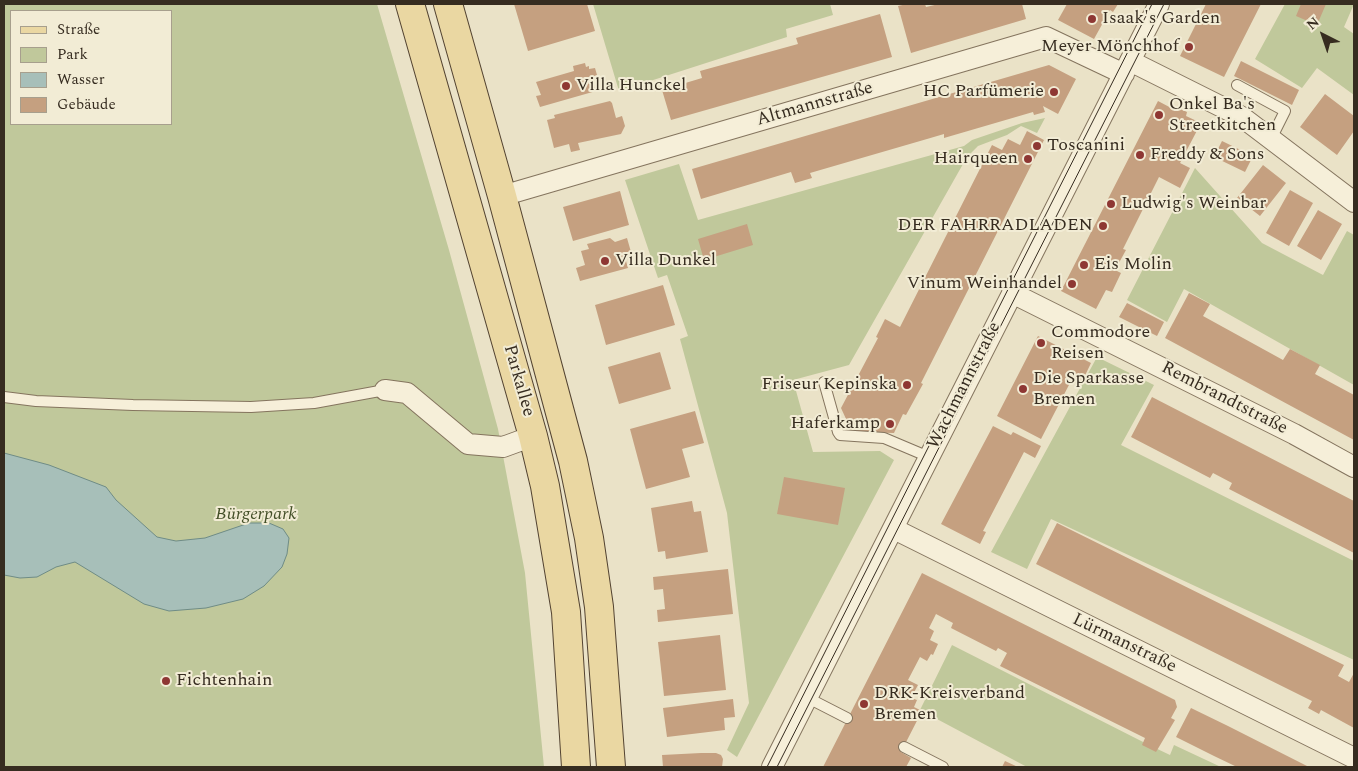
<!DOCTYPE html>
<html>
<head>
<meta charset="utf-8">
<style>
	body { margin:0 }
	#map { position:relative; width:1358px; height:771px; overflow:hidden; background:#eae2c7; font-family:Spectral,serif }
	canvas { display:block }
	.frame { position:absolute; inset:0; border:5px solid #362c20; pointer-events:none }
	.legend { position:absolute; left:10px; top:10px; width:162px; height:115px; box-sizing:border-box; background:#f2ecd5; border:1px solid #a79f8d; margin:0; padding:6px 9px; list-style:none; font-size:15px; color:#362c20 }
	.legend li { display:flex; align-items:center; gap:10px; height:25px }
	.legend b { width:25px; border:1px solid #a79f8d }
	.north { position:absolute; left:1298px; top:10px; width:50px; height:50px; -webkit-text-stroke:4px #f2ecd5; paint-order:stroke; rotate:319deg; font-size:14px; font-weight:700; line-height:20px; text-align:center; color:#362c20 }
	.north::after { content:''; display:block; margin:auto; width:18px; height:22px; background:#362c20; clip-path:polygon(50% 0,100% 100%,50% 72%,0 100%) }
</style>
</head>
<body>
<div id="map">
<canvas width="1358" height="771"></canvas>
<div class="frame"></div>
<ul class="legend">
<li><b style="height:6px;background:#ead7a2"></b>Straße</li>
<li><b style="height:14px;background:#c0c89b"></b>Park</li>
<li><b style="height:14px;background:#a7bfb9"></b>Wasser</li>
<li><b style="height:14px;background:#c5a080"></b>Gebäude</li>
</ul>
<div class="north">N</div>
</div>
<script>
const g = document.querySelector('canvas').getContext('2d');
g.lineJoin = 'round';
function paint(path, color) { g.fillStyle = color; g.fill(path, 'evenodd'); }
const poly = rows => new Path2D(rows.map(r => 'M' + r).join(''));
function trace(path, color, width, dash) { g.strokeStyle = color; g.lineWidth = width; g.lineCap = dash ? 'butt' : 'round'; g.setLineDash(dash || []); g.stroke(path); }
function drawText(font, color, halo, rows, align = 'center') {
  g.font = font + ' Spectral,serif'; g.lineWidth = 4; g.setLineDash([]); g.textBaseline = 'middle'; g.strokeStyle = halo; g.fillStyle = color; for (const [text, x, y, turn = 0] of rows) {
    g.save(); g.translate(x, y); g.rotate((+turn || 0) * Math.PI / 180); g.textAlign = isNaN(turn) ? turn : align; if (halo) g.strokeText(text, 0, 0); g.fillText(text, 0, 0); g.restore();
  }
}
const green = poly([
	[4,4,377,4,449,250,498,429,525,573,544,767,4,767],
	[11,11,171,11,171,124,11,124],
	[593,4,830,4,833,15,786,29,787,37,619,91],
	[1285,4,1354,4,1344,27,1354,34,1354,95,1317,68,1302,88,1255,59],
	[1045,118,1037,133,1021,126,1007,135,978,146,967,157,849,365,793,380,813,452,880,451,894,460,737,757,727,750,749,703,727,513,680,339,688,336,667,275,658,278,625,180,679,164,698,220,964,146,972,140,1022,123],
	[1195,168,1262,243,1323,275,1347,231,1354,235,1354,385,1184,289,1167,322,1127,300],
	[1097,357,1154,385,1121,445,1354,561,1354,660,1051,519,1027,569,991,552],
	[952,645,1149,745,1170,755,1174,745,1221,767,1027,767,920,710]
]);
const water = poly([
	[4,453,49,465,106,487,116,500,157,537,176,541,205,538,249,523,269,523,283,529,289,538,287,554,282,567,264,586,243,599,206,608,169,611,144,604,75,562,56,567,37,577,20,578,4,575,4,453]
]);
const building = poly([
	[514,4,587,4,595,31,528,51],
	[907,4,925,4,926,7,939,4,1022,4,1026,19,911,53,898,6],
	[1067,4,1118,4,1113,12,1110,10,1094,39,1058,20],
	[1206,4,1261,4,1224,77,1180,56],
	[1301,4,1326,4,1317,25,1296,16],
	[880,14,892,57,671,120,662,90,702,78,700,71,798,44,796,38],
	[1241,61,1299,90,1292,105,1234,76],
	[585,63,586,67,589,66,589,69,595,68,597,75,592,77,596,91,540,107,536,96,541,95,536,82,574,71,573,66],
	[1049,65,1076,79,1058,114,1043,106,1045,112,1034,115,1033,112,944,138,944,134,927,139,810,173,812,178,795,183,791,172,701,199,692,169],
	[1325,94,1354,116,1354,131,1337,155,1300,127],
	[610,101,612,103,616,118,622,116,625,126,621,134,578,143,580,150,571,152,569,144,554,148,547,120,555,118,554,115],
	[1158,101,1175,110,1176,107,1187,112,1186,116,1201,123,1180,163,1190,168,1180,188,1159,177,1123,249,1126,250,1115,270,1121,273,1112,292,1106,290,1096,309,1061,291],
	[1027,131,1044,140,921,383,923,384,906,415,903,414,894,433,852,432,841,408,878,338,876,337,885,319,900,327,992,145,1002,150,1008,139,1020,145],
	[1222,141,1253,156,1245,172,1214,157],
	[1263,165,1286,183,1260,216,1237,198],
	[1290,190,1313,203,1289,246,1266,233],
	[620,191,629,225,573,241,563,207],
	[1318,210,1342,224,1321,260,1297,246],
	[747,224,753,245,704,260,698,239],
	[610,238,615,242,627,238,631,252,624,254,628,268,580,281,576,268,585,265,581,251,589,249,587,244],
	[663,285,675,325,606,345,595,305],
	[1189,293,1210,304,1203,316,1283,360,1290,349,1320,365,1315,374,1354,395,1354,440,1165,338],
	[1127,303,1164,322,1157,336,1119,317],
	[1038,336,1091,363,1080,386,1071,381,1041,439,997,416],
	[660,352,671,389,619,404,608,367],
	[1152,397,1354,501,1354,553,1229,489,1232,483,1213,473,1210,478,1131,437],
	[695,411,704,443,682,449,690,477,646,489,630,429],
	[993,426,1011,435,1013,432,1041,446,1035,458,1024,452,983,531,986,532,980,544,941,524],
	[784,477,845,488,838,525,777,514],
	[692,501,694,512,701,511,708,552,666,559,665,551,658,552,651,508],
	[1057,523,1344,665,1338,676,1349,682,1354,673,1354,728,1321,710,1319,714,1308,708,1312,701,1036,564],
	[728,569,733,614,658,622,657,610,665,609,663,589,654,590,653,577],
	[922,573,1175,700,1177,707,1171,718,1175,720,1156,752,1142,745,1145,738,1000,666,1007,653,998,648,996,651,951,628,953,623,936,614,929,628,934,631,930,640,938,644,933,655,931,654,927,661,920,657,908,680,918,685,911,698,917,700,914,707,922,711,901,752,911,758,906,767,823,767],
	[720,635,726,690,664,696,658,642],
	[733,699,735,717,724,718,725,730,667,737,663,708],
	[1191,708,1228,726,1309,767,1237,767,1214,756,1176,737],
	[701,753,716,753,721,755,723,759,722,767,663,767,662,755],
	[1005,761,1018,767,1002,767]
]);
const lane = poly([
	[1237,85,1285,111,1271,139],
	[824,382,838,432,840,435,884,438,929,457],
	[4,397,36,401,133,405,251,407,314,403,385,390],
	[808,698,847,718],
	[904,747,943,767]
]);
const street = poly([
	[1130,61,1242,117,1354,202],
	[502,196,1046,37,1124,74],
	[1012,293,1294,434,1354,467],
	[385,390,407,393,468,444,503,447,533,436],
	[894,529,1354,758],
	[772,767,1159,4]
]);
const primary = poly([
	[410,4,533,436,545,486,566,612,576,767],
	[448,4,502,196,573,461,589,538,599,607,611,767]
]);
const tram = poly([
	[767,767,1152,4],
	[777,767,1164,4]
]);
const markers = [
	[1092,19,5,"#8e3733"],
	[1189,47,5,"#8e3733"],
	[566,86,5,"#8e3733"],
	[1054,92,5,"#8e3733"],
	[1159,115,5,"#8e3733"],
	[1037,146,5,"#8e3733"],
	[1140,155,5,"#8e3733"],
	[1028,159,5,"#8e3733"],
	[1111,204,5,"#8e3733"],
	[1103,226,5,"#8e3733"],
	[605,261,5,"#8e3733"],
	[1084,265,5,"#8e3733"],
	[1072,284,5,"#8e3733"],
	[1041,343,5,"#8e3733"],
	[907,385,5,"#8e3733"],
	[1023,389,5,"#8e3733"],
	[890,424,5,"#8e3733"],
	[166,681,5,"#8e3733"],
	[864,704,5,"#8e3733"]
];
const poiNames = [
	["Isaak's Garden",1102,19],
	["Meyer Mönchhof",1179,47,"right"],
	["Villa Hunckel",576,86],
	["HC Parfümerie",1044,92,"right"],
	["Onkel Ba's",1169,105],
	["Streetkitchen",1169,126],
	["Toscanini",1047,146],
	["Freddy & Sons",1150,155],
	["Hairqueen",1018,159,"right"],
	["Ludwig's Weinbar",1121,204],
	["DER FAHRRADLADEN",1093,226,"right"],
	["Villa Dunkel",615,261],
	["Eis Molin",1094,265],
	["Vinum Weinhandel",1062,284,"right"],
	["Commodore",1051,333],
	["Reisen",1051,354],
	["Die Sparkasse",1033,379],
	["Bremen",1033,400],
	["Friseur Kepinska",897,385,"right"],
	["Haferkamp",880,424,"right"],
	["Fichtenhain",176,681],
	["DRK-Kreisverband",874,694],
	["Bremen",874,715]
];
const streetNames = [
	["Altmannstraße",815,105,-16],
	["Parkallee",518,381,74],
	["Wachmannstraße",965,386,-63],
	["Rembrandtstraße",1224,399,27],
	["Lürmanstraße",1124,644,26]
];
const parkNames = [
	["Bürgerpark",256,515]
];
paint(green, '#c0c89b');
paint(water, '#a7bfb9');
trace(water, '#6f8c86', 1);
paint(building, '#c5a080');
trace(lane, '#84745e', 12);
trace(street, '#84745e', 22);
trace(primary, '#534331', 30);
trace(lane, '#f6efd9', 10);
trace(street, '#f6efd9', 20);
trace(primary, '#ead7a2', 28);
trace(tram, '#362c20', 1);
for (const [x, y, r, color] of markers) { const dot = new Path2D(); dot.arc(x, y, r, 0, 2 * Math.PI); g.fillStyle = color; g.fill(dot); trace(dot, '#f2ecd5', 2); }
drawText('18px', '#362c20', '#f2ecd5', poiNames, 'left');
drawText('18px', '#362c20', '#f2ecd5', streetNames);
drawText('italic 18px', '#445028', '#f2ecd5', parkNames);
</script>
</body>
</html>
